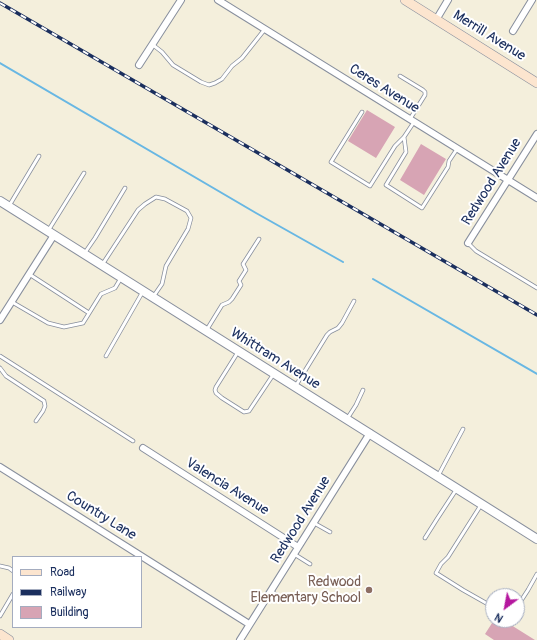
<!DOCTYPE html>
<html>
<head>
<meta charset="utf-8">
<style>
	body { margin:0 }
	#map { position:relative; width:537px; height:640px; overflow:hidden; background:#f4efdc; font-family:Pangolin,sans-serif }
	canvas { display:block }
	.legend { position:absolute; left:12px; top:556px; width:130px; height:72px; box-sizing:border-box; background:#fff; border:1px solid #a4acbf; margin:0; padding:5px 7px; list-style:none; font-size:12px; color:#1b2f5e }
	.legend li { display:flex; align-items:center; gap:8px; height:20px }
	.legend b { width:20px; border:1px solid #a4acbf }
	.north { position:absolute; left:485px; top:588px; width:40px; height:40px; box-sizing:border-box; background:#fff; border:1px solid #a4acbf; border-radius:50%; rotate:212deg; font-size:11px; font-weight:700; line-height:16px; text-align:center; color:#1b2f5e }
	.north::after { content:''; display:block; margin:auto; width:14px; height:18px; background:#b5179e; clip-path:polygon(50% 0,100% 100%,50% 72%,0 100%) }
</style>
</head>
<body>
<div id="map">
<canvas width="537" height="640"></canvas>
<ul class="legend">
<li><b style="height:5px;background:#fce5cf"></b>Road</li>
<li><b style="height:5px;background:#1b2f5e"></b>Railway</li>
<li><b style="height:11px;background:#d7a4b4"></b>Building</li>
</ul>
<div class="north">N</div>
</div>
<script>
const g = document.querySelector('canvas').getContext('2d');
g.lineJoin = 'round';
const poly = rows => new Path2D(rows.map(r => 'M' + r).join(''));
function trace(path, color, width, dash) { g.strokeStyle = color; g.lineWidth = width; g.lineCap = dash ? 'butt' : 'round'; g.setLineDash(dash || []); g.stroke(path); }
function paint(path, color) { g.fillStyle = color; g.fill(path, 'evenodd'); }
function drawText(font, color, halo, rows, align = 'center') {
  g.font = font + ' Pangolin,sans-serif'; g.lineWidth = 4; g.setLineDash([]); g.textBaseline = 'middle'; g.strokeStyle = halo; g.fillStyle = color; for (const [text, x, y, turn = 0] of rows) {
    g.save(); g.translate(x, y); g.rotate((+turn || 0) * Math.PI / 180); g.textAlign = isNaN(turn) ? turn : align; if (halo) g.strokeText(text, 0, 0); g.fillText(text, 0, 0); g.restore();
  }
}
const stream = poly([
	[0,63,256,213,343,262],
	[373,279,537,374]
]);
const building = poly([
	[367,110,395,127,376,158,348,141],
	[421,144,446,159,424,195,400,180],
	[494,620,503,620,535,640,494,640,485,634]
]);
const service = poly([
	[153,45,162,52,173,65,201,82,209,85,215,83,222,79,232,66,242,58,265,29],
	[400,76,423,90,425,92,425,95,410,119],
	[362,112,331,162,370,186,395,146,404,137,414,122],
	[404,137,406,152,386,185,422,208,448,167,449,161,457,149],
	[9,206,39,156],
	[48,231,84,173],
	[468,243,476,251,537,288],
	[84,254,95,238,125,188],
	[102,265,138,210,145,204,156,197,165,199,187,211,191,218,188,229,166,266,162,284,153,297],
	[29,274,89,313],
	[12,302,48,323,64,327,83,323,101,294,115,288,121,278],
	[206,331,222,305,229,302,232,299,241,285,239,281,246,270,243,264,259,239],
	[238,352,216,387,215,390,216,393,222,398,244,412,249,411,273,375],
	[0,356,133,441],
	[106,356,142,293],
	[0,368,6,376,44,401,45,406,43,411,36,421],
	[295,387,327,335,330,332,338,328,342,323,354,301],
	[347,419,356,405,363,390],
	[438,476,463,429],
	[481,505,448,557,441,564,436,573,463,590,493,607],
	[314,523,330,532],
	[425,538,437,519,456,490],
	[294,554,310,564],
	[0,566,9,568,13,571],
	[271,591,284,600],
	[517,607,528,590,537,574],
	[0,616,13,594]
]);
const minor = poly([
	[218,0,537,198],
	[436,20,448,0],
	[513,31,532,0],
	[139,65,181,0],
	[468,243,537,134],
	[0,320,54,235],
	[143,448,298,547],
	[0,467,249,624],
	[240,640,370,433]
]);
const tertiary = poly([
	[0,201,537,539]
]);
const secondary = poly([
	[405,0,537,83],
	[0,634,9,640]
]);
const rail = poly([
	[0,3,537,315]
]);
const markers = [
	[369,590,4,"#8d6e63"]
];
const streetNames = [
	["Merrill Avenue",489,36,32],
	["Ceres Avenue",384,89,32],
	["Redwood Avenue",492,182,-58],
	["Whittram Avenue",275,359,32],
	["Valencia Avenue",227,487,32],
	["Country Lane",101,516,32],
	["Redwood Avenue",301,520,-58]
];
const educationNames = [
	["Redwood",361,582],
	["Elementary School",361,598]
];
trace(stream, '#68b7e3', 2);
paint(building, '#d7a4b4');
trace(service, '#888f9d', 4.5);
trace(minor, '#888f9d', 8);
trace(tertiary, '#888f9d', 10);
trace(secondary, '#888f9d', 10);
trace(service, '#fff', 3);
trace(minor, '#fff', 6);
trace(tertiary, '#fff', 8);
trace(secondary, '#fce5cf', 9);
trace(rail, '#1b2f5e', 3.5);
trace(rail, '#fff', 2, [6]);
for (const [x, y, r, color] of markers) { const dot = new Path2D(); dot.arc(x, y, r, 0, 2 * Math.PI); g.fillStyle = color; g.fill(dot); trace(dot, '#fff', 1.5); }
drawText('14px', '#1b2f5e', '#fff', streetNames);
drawText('14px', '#785e54', '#fff', educationNames, 'right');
</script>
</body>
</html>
